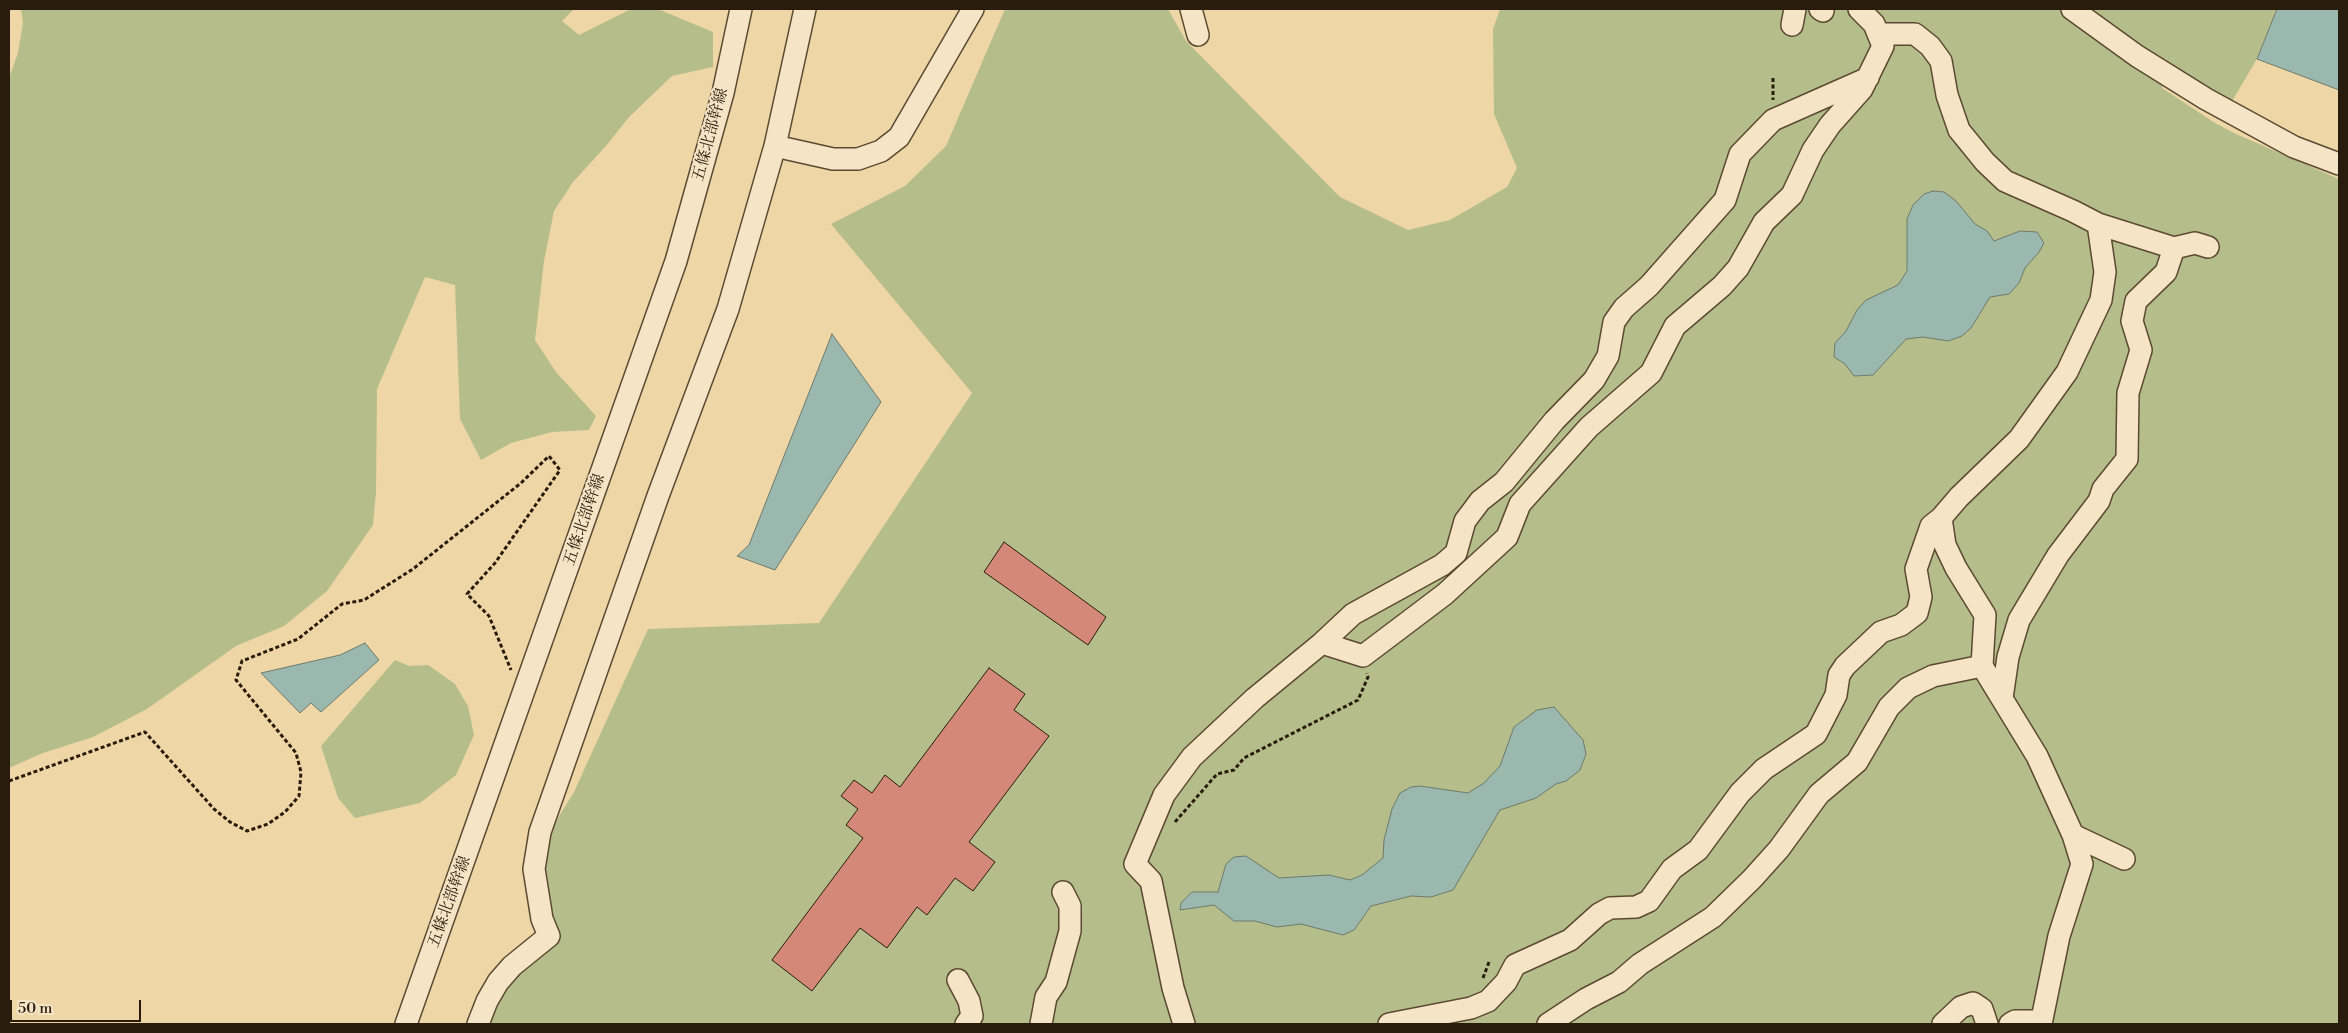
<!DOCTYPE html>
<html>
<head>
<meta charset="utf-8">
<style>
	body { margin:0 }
	#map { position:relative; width:2348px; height:1033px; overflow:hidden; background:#efd6a6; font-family:"Libre Bodoni",serif }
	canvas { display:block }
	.frame { position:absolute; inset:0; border:10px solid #2a1c0c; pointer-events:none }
	.scale { position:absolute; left:10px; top:1000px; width:131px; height:22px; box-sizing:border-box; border:2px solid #2a1c0c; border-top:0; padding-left:6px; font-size:15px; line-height:18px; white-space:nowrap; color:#2a1c0c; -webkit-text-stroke:4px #f5e4c5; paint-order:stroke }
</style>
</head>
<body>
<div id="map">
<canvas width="2348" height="1033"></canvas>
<div class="frame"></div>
<div class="scale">50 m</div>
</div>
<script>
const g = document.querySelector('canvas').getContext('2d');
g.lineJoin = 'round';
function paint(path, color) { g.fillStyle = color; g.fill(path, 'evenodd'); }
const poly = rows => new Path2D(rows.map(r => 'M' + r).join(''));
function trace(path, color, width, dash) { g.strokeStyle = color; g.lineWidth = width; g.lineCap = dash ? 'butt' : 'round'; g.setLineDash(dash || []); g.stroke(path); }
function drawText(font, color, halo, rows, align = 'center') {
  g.font = font + ' "Libre Bodoni","Noto Serif JP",serif'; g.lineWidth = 4; g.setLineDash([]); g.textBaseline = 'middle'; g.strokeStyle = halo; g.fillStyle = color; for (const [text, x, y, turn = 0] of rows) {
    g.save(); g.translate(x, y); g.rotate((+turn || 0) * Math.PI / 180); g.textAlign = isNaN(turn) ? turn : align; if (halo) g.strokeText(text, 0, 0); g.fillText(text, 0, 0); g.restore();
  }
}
const green = poly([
	[21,9,574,9,562,21,579,35,631,9,658,9,713,32,713,67,672,76,629,117,606,146,573,182,554,211,544,261,535,340,556,372,596,416,589,430,552,432,511,443,481,460,460,419,455,285,425,277,377,389,376,492,373,525,327,591,284,626,236,646,147,709,93,737,43,753,9,768,9,78,18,53,23,23],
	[1005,9,1168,9,1186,41,1340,197,1408,230,1450,220,1507,187,1517,168,1494,114,1493,29,1500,9,2277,9,2257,59,2232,101,2171,65,2162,88,2215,123,2234,133,2339,179,2339,1024,475,1024,535,943,550,831,574,792,648,629,819,623,972,393,831,224,905,186,946,146],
	[395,660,409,666,428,665,455,684,468,706,474,735,456,775,420,803,355,818,338,798,321,746]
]);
const water = poly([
	[2277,9,2339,9,2339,90,2257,59,2277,9],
	[1933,191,1944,192,1956,201,1975,224,1987,231,1994,241,2020,231,2037,232,2044,243,2039,252,2025,268,2019,283,2009,294,1990,297,1971,328,1962,336,1948,341,1923,337,1906,339,1873,375,1854,376,1845,364,1834,357,1835,343,1846,331,1857,310,1866,300,1898,285,1907,271,1907,219,1913,205,1924,194,1933,191],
	[832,334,881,402,775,570,737,556,749,545,832,334],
	[365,643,379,660,321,712,311,703,300,713,261,673,340,655,365,643],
	[1554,707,1583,740,1586,754,1580,770,1566,781,1556,784,1536,798,1500,810,1453,890,1431,897,1411,896,1371,906,1354,930,1343,935,1301,924,1277,927,1255,921,1234,921,1214,905,1180,910,1181,903,1192,892,1218,892,1226,864,1234,857,1246,856,1279,878,1329,875,1350,880,1362,875,1383,858,1384,840,1392,809,1400,793,1411,787,1420,786,1468,793,1484,783,1500,766,1514,727,1537,710,1554,707]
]);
const building = poly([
	[1004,542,1106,617,1088,645,984,572,1004,542],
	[989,668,1025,694,1014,710,1049,736,969,842,995,862,973,891,955,878,927,915,917,907,887,948,860,928,812,991,772,960,863,838,846,825,858,809,841,796,854,780,872,793,885,775,900,787,989,668]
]);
const path = poly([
	[1773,78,1773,100],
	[9,781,145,732,214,809,230,822,247,831,268,824,285,812,299,796,301,772,296,753,236,680,242,661,298,639,342,604,364,600,413,569,521,483,549,456,560,470,495,563,467,594,489,616,511,670],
	[1175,822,1217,774,1234,770,1244,758,1358,700,1368,677,1367,673],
	[1483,978,1489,962]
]);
const minor = poly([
	[1191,9,1198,35],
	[1820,9,1823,11,1823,9],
	[2072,9,2137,56,2206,99,2294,147,2339,164],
	[1792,25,1795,9],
	[1878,34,1915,34,1930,46,1941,61,1947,95,1959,130,1985,162,2005,181,2073,211,2098,224,2105,272,2101,300,2067,372,2019,439,1959,497,1941,518,1945,545,1956,568,1985,615,1982,666,2037,756,2073,835,2082,864,2059,936,2041,1024],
	[775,146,833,159,858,159,881,151,899,137,973,9],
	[2098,224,2174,248,2195,243,2208,247],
	[1322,643,1353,614,1442,565,1456,553,1465,521,1480,501,1504,482,1554,421,1594,380,1608,356,1614,322,1624,308,1649,286,1725,200,1740,154,1773,120,1868,78],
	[2002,698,2008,657,2019,620,2058,555,2099,501,2103,489,2127,459,2128,393,2141,350,2132,321,2136,301,2166,272,2174,248],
	[2073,835,2124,859],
	[958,980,969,1001,972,1016,966,1024],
	[406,1024,676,261,723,93,741,9],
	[478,1024,487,1001,498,982,512,966,549,936,542,919,534,869,540,832,658,496,728,309,775,146,805,9],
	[1041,1024,1046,997,1056,982,1070,931,1070,906,1063,892],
	[1184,1024,1173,988,1151,881,1135,864,1164,795,1192,757,1255,698,1322,643,1363,656,1445,594,1507,537,1520,504,1589,427,1651,373,1675,326,1722,286,1738,268,1764,222,1792,195,1813,150,1830,125,1862,89,1883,46,1874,24,1859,9],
	[1389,1024,1471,1008,1488,1001,1506,982,1515,965,1570,940,1599,914,1610,908,1636,907,1649,901,1672,869,1698,850,1740,793,1764,769,1816,734,1836,695,1839,675,1845,666,1881,632,1901,625,1917,613,1921,597,1916,569,1931,526,1941,518],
	[1548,1024,1586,999,1619,982,1640,964,1713,917,1752,879,1779,849,1819,794,1857,762,1889,707,1908,688,1933,676,1982,666],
	[1943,1024,1961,1007,1973,1003,1982,1009,1987,1024],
	[2010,1024,2015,1021,2040,1021]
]);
const streetNames = [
	["五條北部幹線",711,135,-75],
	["五條北部幹線",585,520,-71],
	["五條北部幹線",450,902,-70]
];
paint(green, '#b5be8a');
paint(water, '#9ab8ad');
trace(water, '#6d7a6d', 1);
paint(building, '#d48978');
trace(building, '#2a1c0c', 1);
trace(minor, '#5b4a32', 24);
trace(path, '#2a1c0c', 3, [4, 2.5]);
trace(minor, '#f5e4c5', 21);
drawText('16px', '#2a1c0c', '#f5e4c5', streetNames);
</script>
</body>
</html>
